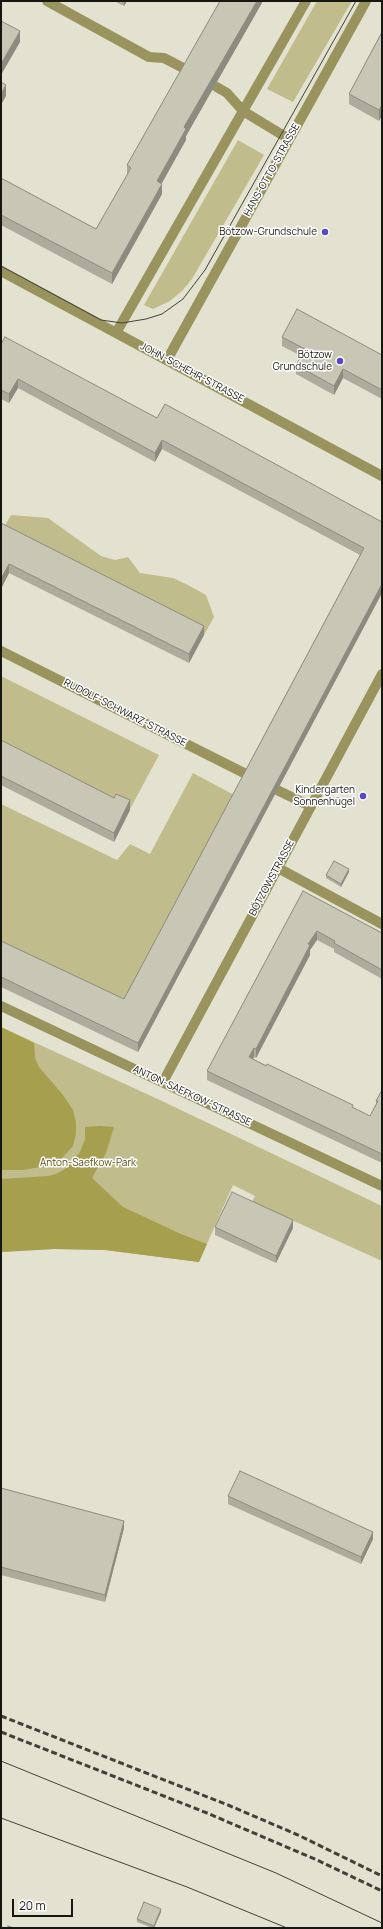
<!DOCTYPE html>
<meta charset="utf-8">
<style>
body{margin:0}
#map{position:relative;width:383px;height:1929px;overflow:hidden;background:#e3e2d0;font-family:Manrope,sans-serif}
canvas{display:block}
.frame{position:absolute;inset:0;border:2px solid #171711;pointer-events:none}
.scale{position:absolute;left:12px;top:1899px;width:61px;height:18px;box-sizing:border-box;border:2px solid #171711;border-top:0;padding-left:5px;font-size:12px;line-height:14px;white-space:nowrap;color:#171711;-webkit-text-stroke:3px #fff;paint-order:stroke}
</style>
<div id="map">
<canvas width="383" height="1929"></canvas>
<div class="frame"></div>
<div class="scale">20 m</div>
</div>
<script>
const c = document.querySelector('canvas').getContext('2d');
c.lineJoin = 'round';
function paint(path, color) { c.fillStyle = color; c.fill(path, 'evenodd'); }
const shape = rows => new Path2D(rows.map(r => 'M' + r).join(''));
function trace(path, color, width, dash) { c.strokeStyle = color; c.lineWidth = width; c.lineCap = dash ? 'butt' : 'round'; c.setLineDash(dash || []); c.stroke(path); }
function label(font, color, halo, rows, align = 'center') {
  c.font = font + ' Manrope,sans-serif'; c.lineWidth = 3; c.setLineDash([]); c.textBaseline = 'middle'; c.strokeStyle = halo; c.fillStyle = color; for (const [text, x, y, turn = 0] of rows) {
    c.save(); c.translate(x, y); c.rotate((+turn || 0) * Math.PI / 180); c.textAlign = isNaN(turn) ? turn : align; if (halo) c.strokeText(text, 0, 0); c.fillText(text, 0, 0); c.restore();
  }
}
const green = shape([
 [317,1,352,1,293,102,267,89],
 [238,140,264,155,192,279,183,290,170,301,153,309,144,305],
 [11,515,48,518,101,556,115,560,128,557,140,573,173,578,188,585,206,595,214,617,204,635,1,532],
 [1,676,159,755,130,809,1,749],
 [193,773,236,796,124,1009,1,950,1,804,117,860,130,844,150,854],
 [1,1027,162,1101,382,1206,382,1261,252,1202,255,1196,233,1185,199,1262,105,1250,54,1249,1,1252]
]);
const forest = shape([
 [1,1027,34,1043,35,1058,39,1067,63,1095,73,1110,76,1122,76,1134,73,1146,63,1157,51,1165,23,1170,1,1170],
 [100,1126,114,1127,106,1153,92,1178,123,1207,181,1234,207,1244,199,1262,105,1250,54,1249,1,1252,1,1179,48,1176,56,1174,65,1169,80,1152,85,1139,85,1127]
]);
const minor = shape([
 [47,1,149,57,164,58,187,70],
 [215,86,227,93,243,111,289,139],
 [1,271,382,476],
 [116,333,306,1],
 [167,360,366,1],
 [1,651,248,775],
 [277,790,310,806],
 [278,868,382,924],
 [1,1006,382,1186],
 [163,1082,382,674]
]);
const tram = shape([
 [1,266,101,320,122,323,146,319,162,314,183,299,205,270,356,1],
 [1,1761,276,1873,382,1923],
 [1,1818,187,1887,287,1928]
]);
const rail = shape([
 [1,1716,228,1805,298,1835,382,1876],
 [1,1732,207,1813,317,1860,382,1891]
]);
const wall = shape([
 [114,1,127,1,124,6],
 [220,1,263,1,186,136,186,140,161,183,162,194,112,284,1,225,1,178,96,229,127,175,127,165],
 [382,32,379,121,349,104,349,94],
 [282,337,382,355,382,399,343,378,334,395,296,374,296,365,301,356,282,346],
 [1,344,157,418,382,522,382,593,138,1052,1,987,1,941,124,999,360,555,162,449,155,462,18,388,9,403,1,399],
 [1,523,204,635,189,663,9,573,1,589],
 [1,740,114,798,130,810,114,842,1,785],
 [349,872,341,887,326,878,326,875],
 [303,891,382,933,382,979,334,952,334,949,317,940,310,950,310,955,256,1058,254,1057,253,1059,370,1116,376,1104,376,1101,382,1090,382,1163,207,1080,207,1071],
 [215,1227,293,1228,276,1263,215,1235],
 [1,1488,124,1528,105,1602,1,1575],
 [228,1496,373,1539,361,1564,228,1504],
 [161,1912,154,1928,152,1928,137,1922,137,1919]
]);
const shadedWall = shape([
 [124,1,127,1,124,6],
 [257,1,263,1,186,136,186,140,157,192,157,181,184,127],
 [20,31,20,42,1,75,1,64],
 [6,85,6,96,1,105,1,94],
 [382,105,382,116,379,121,379,110],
 [162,184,162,194,112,284,112,273],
 [343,369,343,378,334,395,334,386],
 [18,379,18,388,9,403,9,394],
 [162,440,162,449,155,462,155,453],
 [9,564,9,573,1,589,1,579],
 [382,584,382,593,138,1052,138,1043],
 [204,626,204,635,189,663,189,654],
 [130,800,130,810,114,842,114,833],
 [349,869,349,872,341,887,341,884],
 [317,931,317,940,310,950,310,955,256,1058,256,1049,308,944],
 [254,1048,254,1057,249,1066,249,1057],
 [293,1220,293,1228,276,1263,276,1256],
 [124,1521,124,1528,105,1602,105,1595],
 [373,1532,373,1539,361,1564,361,1557],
 [161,1909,161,1912,154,1928,154,1926]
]);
const building = shape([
 [220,1,257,1,184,127,186,129,157,181,162,184,112,273,1,215,1,178,96,229,131,168,127,165,220,1],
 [1,21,20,31,1,64,1,21],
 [382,32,382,105,379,110,349,94,382,32],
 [1,82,6,85,1,94,1,82],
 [297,309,382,355,382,390,343,369,334,386,296,365,305,349,282,337,297,309],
 [5,337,157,418,165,404,382,522,382,584,138,1043,1,977,1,941,124,999,364,548,162,440,155,453,18,379,9,394,1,390,1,344,5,337],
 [1,523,204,626,189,654,9,564,1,579,1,523],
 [1,740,114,798,116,794,130,800,114,833,1,776,1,740],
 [334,861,349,869,341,884,326,875,334,861],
 [303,891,382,933,382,970,334,943,335,941,317,931,308,944,310,945,256,1049,254,1048,249,1057,266,1066,267,1064,353,1105,352,1107,370,1116,378,1101,376,1101,382,1090,382,1154,207,1071,303,891],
 [232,1192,293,1220,276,1256,215,1227,232,1192],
 [240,1471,373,1532,361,1557,228,1496,240,1471],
 [1,1488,124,1521,105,1595,1,1567,1,1488],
 [144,1902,161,1909,154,1926,137,1919,144,1902],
 [8,1926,14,1928,8,1928,8,1926]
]);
const markers = [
 [325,232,4,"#5a48c0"],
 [340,361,4,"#5a48c0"],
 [363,796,4,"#5a48c0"]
];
const streetNames = [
 ["HANS-OTTO-STRASSE",272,170,-61],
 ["JOHN-SCHEHR-STRASSE",192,373,28],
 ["RUDOLF-SCHWARZ-STRASSE",125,713,27],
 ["BÖTZOWSTRASSE",272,878,-62],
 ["ANTON-SAEFKOW-STRASSE",192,1096,25]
];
const poiNames = [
 ["Bötzow-Grundschule",317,232],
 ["Bötzow",332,355],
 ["Grundschule",332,367],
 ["Kindergarten",355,790],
 ["Sonnenhügel",355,802]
];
const parkNames = [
 ["Anton-Saefkow-Park",88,1163]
];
paint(green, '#c0bc8b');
paint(forest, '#a69f4d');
trace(minor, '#99945e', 10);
trace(tram, '#414139', 1);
trace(rail, '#414139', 3, [6, 3]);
paint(wall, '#acab9c');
paint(shadedWall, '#8c8b7f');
paint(building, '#c8c7b5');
trace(building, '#8c8b7f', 1);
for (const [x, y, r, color] of markers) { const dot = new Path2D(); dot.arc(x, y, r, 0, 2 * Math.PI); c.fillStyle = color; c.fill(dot); trace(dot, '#fff', 1.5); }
label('10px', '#171711', '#fff', streetNames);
label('10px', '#171711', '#fff', poiNames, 'right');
label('10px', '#575112', '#fff', parkNames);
</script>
